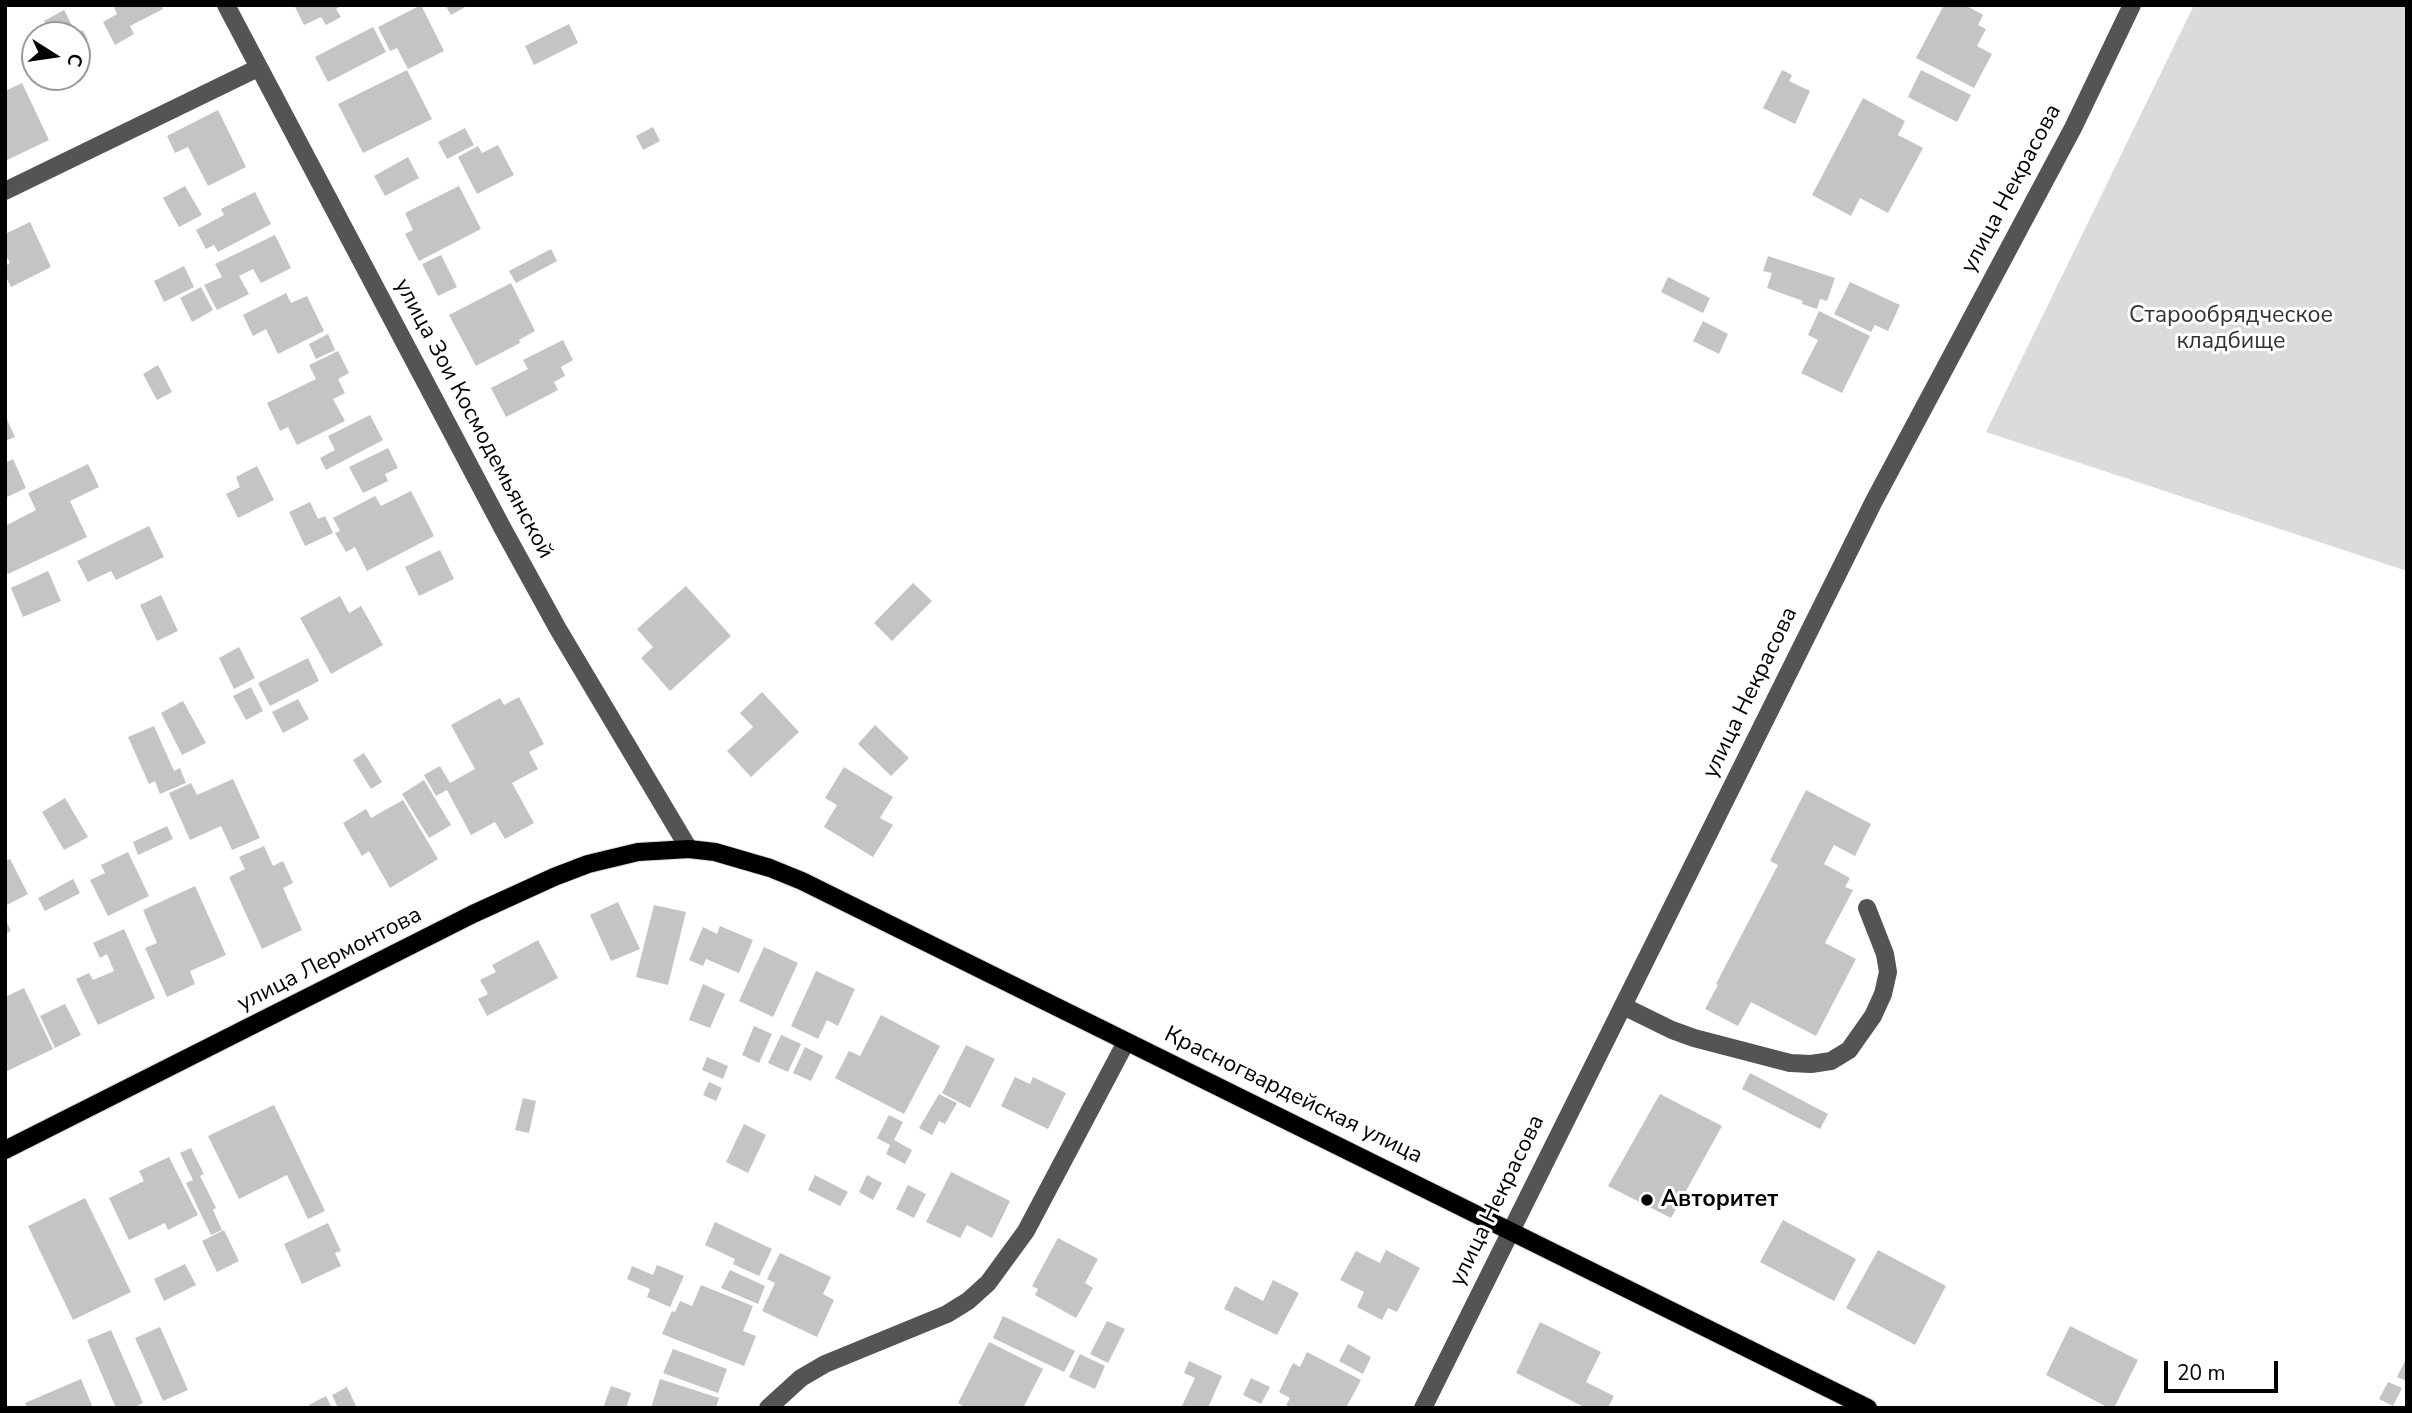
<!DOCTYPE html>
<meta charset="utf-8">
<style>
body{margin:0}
#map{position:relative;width:2412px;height:1413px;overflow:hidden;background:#fff;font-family:"Nunito Sans",sans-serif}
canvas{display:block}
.frame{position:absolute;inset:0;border:7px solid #000;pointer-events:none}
.north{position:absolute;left:21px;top:21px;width:70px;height:70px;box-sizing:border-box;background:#fff;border:2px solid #999;border-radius:50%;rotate:102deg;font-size:19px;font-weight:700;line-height:28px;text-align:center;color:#000}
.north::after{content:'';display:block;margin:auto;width:24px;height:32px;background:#000;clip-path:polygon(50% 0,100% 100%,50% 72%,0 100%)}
.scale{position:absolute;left:2164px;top:1361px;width:114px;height:32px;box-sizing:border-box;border:4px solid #000;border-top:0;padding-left:9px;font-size:21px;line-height:24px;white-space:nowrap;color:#000;-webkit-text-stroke:5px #fff;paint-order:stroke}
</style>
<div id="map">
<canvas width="2412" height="1413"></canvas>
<div class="frame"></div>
<div class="north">С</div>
<div class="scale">20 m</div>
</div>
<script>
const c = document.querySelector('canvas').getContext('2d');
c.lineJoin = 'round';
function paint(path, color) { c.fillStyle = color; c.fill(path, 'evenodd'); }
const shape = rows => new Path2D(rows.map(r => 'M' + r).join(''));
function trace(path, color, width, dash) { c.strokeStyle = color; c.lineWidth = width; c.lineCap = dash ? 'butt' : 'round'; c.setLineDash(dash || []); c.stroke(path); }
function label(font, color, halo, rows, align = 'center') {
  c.font = font + ' "Nunito Sans",sans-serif'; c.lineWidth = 6; c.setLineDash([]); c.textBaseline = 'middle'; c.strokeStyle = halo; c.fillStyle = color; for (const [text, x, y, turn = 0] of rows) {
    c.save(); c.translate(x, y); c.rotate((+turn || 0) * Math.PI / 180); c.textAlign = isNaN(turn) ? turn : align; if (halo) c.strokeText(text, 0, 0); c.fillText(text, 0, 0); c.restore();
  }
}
const green = shape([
 [2194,5,2407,5,2407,571,1986,432]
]);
const building = shape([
 [113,5,161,5,163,9,130,26,134,34,115,45,103,22,117,14],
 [294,5,343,5,336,9,341,17,326,25,321,17,304,25],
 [421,5,444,51,408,69,397,48,390,51,378,27],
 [445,5,469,5,451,15],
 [1944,5,1965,5,1983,15,1978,25,1986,29,1977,46,1992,54,1974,88,1916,58],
 [64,10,76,33,83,30,88,40,77,45,77,35,52,35,44,21],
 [569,24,578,43,534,65,525,46],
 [373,27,386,52,328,82,315,57],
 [407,70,432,119,363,153,338,104],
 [1782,70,1792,75,1789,81,1810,91,1795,124,1763,108],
 [1921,70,1971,95,1957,122,1908,97],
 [22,83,49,140,5,161,5,91],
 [1863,98,1905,121,1898,135,1923,148,1888,213,1860,198,1851,216,1812,195],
 [218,110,246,167,208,186,188,147,175,153,167,136],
 [653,127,660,141,643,150,636,136],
 [465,128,474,145,447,159,438,142],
 [498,145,514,175,477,194,458,157,478,146,482,153],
 [408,157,419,178,385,196,374,176],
 [185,186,202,215,179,227,163,198],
 [459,186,481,229,419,261,405,234,413,230,405,213],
 [255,192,271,224,218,252,214,245,206,249,196,230,224,215,221,209],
 [30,222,51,267,11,287,5,275,5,266,10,263,5,254,5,234],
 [275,235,291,268,261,283,253,269,239,276,249,294,217,310,204,285,222,277,215,264],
 [551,249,557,261,516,283,509,271],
 [441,255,457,287,438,296,422,264],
 [1768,256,1835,278,1827,301,1820,299,1817,309,1802,304,1803,301,1767,288,1772,273,1763,271],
 [184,266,194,287,164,302,154,281],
 [1668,277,1710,298,1703,313,1661,292],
 [1850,282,1900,305,1888,331,1875,325,1871,332,1834,314],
 [511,283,535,331,519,340,520,343,476,366,449,315],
 [201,287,213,310,192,322,180,298],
 [286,293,291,303,307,296,324,331,278,354,266,329,253,336,243,315],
 [1819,311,1870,336,1842,393,1801,373,1818,340,1808,335],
 [1703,321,1728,334,1719,354,1693,341],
 [328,334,335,350,316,359,309,344],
 [563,340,573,360,561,367,565,376,554,382,558,390,506,417,491,388,528,369,523,360],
 [338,351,349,373,338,379,345,393,333,399,345,421,297,445,288,427,280,431,267,403,316,379,309,365],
 [158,365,172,392,157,400,143,374],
 [5,415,15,437,5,441],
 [370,415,383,440,326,470,320,458,335,450,328,436],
 [388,448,398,468,385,474,388,481,363,493,349,467],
 [13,459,26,488,5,498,5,463],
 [88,464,99,487,70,501,87,537,8,574,5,568,5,526,36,510,28,493],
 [257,466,274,500,238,518,226,494,240,487,236,477],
 [411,491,434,536,367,571,355,547,346,552,335,533,340,531,333,518,375,496,381,506],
 [310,502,318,519,325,516,333,533,305,546,289,512],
 [149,526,164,557,116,580,111,571,88,582,77,561],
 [440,550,454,579,419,596,405,567],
 [48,571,61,601,23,617,11,588],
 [913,583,932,601,892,641,874,623],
 [686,586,731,636,670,691,641,658,653,647,637,629],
 [161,595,178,631,157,641,140,605],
 [340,596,349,613,361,606,383,645,331,674,300,618],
 [239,647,255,678,234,689,219,658],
 [308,658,319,681,270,706,258,683],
 [251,687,263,711,246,720,233,696],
 [762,692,799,732,751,777,727,751,753,727,740,713],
 [519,697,544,744,529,752,538,769,512,783,534,823,505,839,495,822,471,835,447,790,436,796,424,775,440,766,450,783,475,769,451,725,500,698,504,705],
 [298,699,309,719,283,733,272,712],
 [183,701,206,743,182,755,161,713],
 [875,725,909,758,891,776,858,744],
 [154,726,174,771,180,768,186,783,160,794,155,781,149,784,128,737],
 [364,753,382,782,371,789,353,760],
 [844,767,893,797,880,818,893,825,873,857,824,827,837,805,825,798],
 [233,779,260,838,232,850,221,826,190,840,169,793,191,783,197,795],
 [424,780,451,825,429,838,402,794],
 [1806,790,1871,824,1855,856,1834,845,1824,864,1850,878,1845,887,1853,890,1825,943,1856,959,1816,1036,1751,1002,1738,1026,1705,1009,1718,985,1716,984,1778,865,1770,861],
 [65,798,88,837,64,850,42,812],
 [403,800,438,859,390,888,369,851,362,856,343,823,366,809,371,818],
 [167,826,173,839,138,855,133,842],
 [264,846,273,866,283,861,293,883,283,888,302,930,262,949,229,877,245,869,239,857],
 [128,852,149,896,108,916,90,880,105,873,101,865],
 [10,859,28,894,5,906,5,861],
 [73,879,80,893,45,911,38,898],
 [195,886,226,955,190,971,195,984,167,997,145,948,157,943,143,910],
 [618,902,640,949,611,961,590,915],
 [654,905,686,912,668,985,636,977],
 [5,918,11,931,5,934],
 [720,926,753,940,739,973,706,959,703,966,689,960,703,927,717,934],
 [124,929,155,998,98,1025,76,979,89,973,93,980,114,971,107,954,100,958,93,943],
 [538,940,558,978,487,1016,478,999,488,994,480,980,496,972,492,965],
 [764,947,798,963,773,1017,739,1001],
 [816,971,855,989,838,1026,827,1020,818,1039,791,1026],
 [703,984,725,994,710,1028,689,1020],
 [24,988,53,1049,5,1072,5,997],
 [65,1004,81,1035,55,1048,40,1016],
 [881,1015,940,1046,904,1114,835,1078,849,1051,860,1056],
 [754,1026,772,1034,759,1063,742,1055],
 [781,1035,801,1044,788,1072,768,1063],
 [966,1045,995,1059,970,1108,942,1093],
 [805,1047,823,1056,811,1081,793,1073],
 [707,1057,728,1066,723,1079,702,1070],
 [1750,1073,1828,1114,1820,1129,1742,1089],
 [1015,1077,1030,1084,1033,1077,1066,1093,1048,1129,1001,1106],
 [709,1082,722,1088,716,1101,703,1095],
 [939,1094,957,1103,945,1124,939,1121,932,1135,919,1128],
 [1660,1094,1722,1126,1671,1218,1608,1186],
 [523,1098,536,1101,529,1133,515,1130],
 [274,1105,325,1211,308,1219,287,1175,239,1199,208,1136],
 [889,1115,903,1122,894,1140,912,1150,905,1164,886,1154,890,1145,877,1138],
 [744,1124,766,1135,748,1173,726,1162],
 [191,1148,204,1174,200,1176,216,1208,213,1210,222,1230,211,1235,186,1183,193,1180,180,1153],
 [169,1157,198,1215,168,1230,165,1223,129,1240,109,1198,144,1181,139,1171],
 [951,1172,1010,1201,992,1238,967,1225,960,1238,926,1222],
 [815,1175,848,1192,840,1206,808,1190],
 [867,1175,882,1183,873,1200,859,1192],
 [908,1185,926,1194,914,1218,896,1209],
 [85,1198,131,1292,73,1320,28,1226],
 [1783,1220,1856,1259,1834,1301,1760,1262],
 [715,1222,772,1249,759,1276,733,1264,735,1259,705,1245],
 [328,1223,341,1251,335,1253,341,1266,302,1284,284,1244],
 [224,1230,239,1261,217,1272,202,1241],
 [1058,1238,1098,1259,1085,1283,1093,1288,1076,1318,1035,1295,1038,1289,1032,1286],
 [1386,1250,1420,1268,1397,1312,1388,1308,1382,1320,1357,1307,1364,1292,1340,1280,1356,1251,1380,1263],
 [1878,1250,1946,1286,1915,1345,1846,1308],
 [780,1253,831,1277,823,1294,834,1300,817,1337,762,1311,775,1283,767,1279],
 [185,1264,196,1285,164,1301,154,1279],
 [657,1265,684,1276,670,1307,647,1297,650,1289,627,1279,632,1266,653,1275],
 [730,1270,765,1286,758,1304,721,1288],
 [1273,1280,1299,1293,1277,1335,1224,1309,1235,1286,1263,1301],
 [701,1285,753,1306,743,1331,756,1336,744,1366,662,1334,672,1311,675,1312,680,1301,692,1306],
 [1003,1316,1075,1351,1064,1372,993,1338],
 [1107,1321,1125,1329,1108,1363,1090,1354],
 [1540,1322,1601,1352,1586,1382,1614,1396,1608,1408,1586,1408,1516,1373],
 [2070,1326,2138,1360,2114,1408,2109,1408,2046,1375],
 [160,1327,188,1390,163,1401,135,1338],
 [111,1330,143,1403,133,1408,116,1408,87,1340],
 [989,1342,1043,1369,1023,1408,966,1408,958,1403],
 [1348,1344,1371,1357,1363,1374,1339,1361],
 [673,1349,727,1369,718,1393,663,1373],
 [1307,1352,1361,1380,1346,1408,1292,1408,1286,1405,1290,1398,1279,1392,1293,1363,1300,1367],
 [1080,1354,1105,1366,1095,1389,1069,1377],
 [2407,1357,2407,1381,2397,1377],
 [1189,1361,1222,1376,1208,1408,1181,1408,1195,1378,1184,1373],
 [1251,1378,1270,1387,1261,1404,1243,1395],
 [81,1379,93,1408,27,1408,25,1403],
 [660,1379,719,1398,716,1408,651,1408],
 [2388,1382,2402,1388,2393,1406,2379,1399],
 [611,1386,631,1393,626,1408,603,1408],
 [347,1387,357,1408,338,1408,332,1395],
 [326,1396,332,1408,310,1408,309,1405]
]);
const minor = shape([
 [226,5,503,529,558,629,689,849],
 [5,191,258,68],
 [1623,1006,1672,1030,1694,1038,1790,1063,1811,1064,1831,1061,1849,1050,1873,1016,1883,994,1888,972,1885,954,1867,908],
 [768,1408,801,1378,825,1364,947,1314,968,1301,988,1283,1026,1231,1126,1042],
 [1423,1408,1874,501,2073,128,2132,5]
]);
const major = shape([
 [5,1150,473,914,554,877,588,864,638,852,689,849,715,852,770,868,802,881,1868,1408]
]);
const markers = [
 [1647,1200,7,"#000"]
];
const streetNames = [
 ["улица Некрасова",2012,189,-62],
 ["улица Зои Космодемьянской",473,419,62],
 ["улица Некрасова",1751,693,-64],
 ["улица Лермонтова",330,960,-27],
 ["Красногвардейская улица",1293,1096,26],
 ["улица Некрасова",1498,1201,-64]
];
const parkNames = [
 ["Старообрядческое",2231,316],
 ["кладбище",2231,342]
];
const poiNames = [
 ["Авторитет",1661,1200]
];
paint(green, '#dbdbdb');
paint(building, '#c4c4c4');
trace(major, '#dbdbdb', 20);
trace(minor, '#545454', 18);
trace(major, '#000', 18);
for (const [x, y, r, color] of markers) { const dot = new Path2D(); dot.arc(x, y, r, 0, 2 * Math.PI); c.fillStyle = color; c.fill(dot); trace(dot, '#fff', 2.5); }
label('23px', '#000', '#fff', streetNames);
label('23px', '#323232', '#fff', parkNames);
label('bold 23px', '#000', '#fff', poiNames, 'left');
</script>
